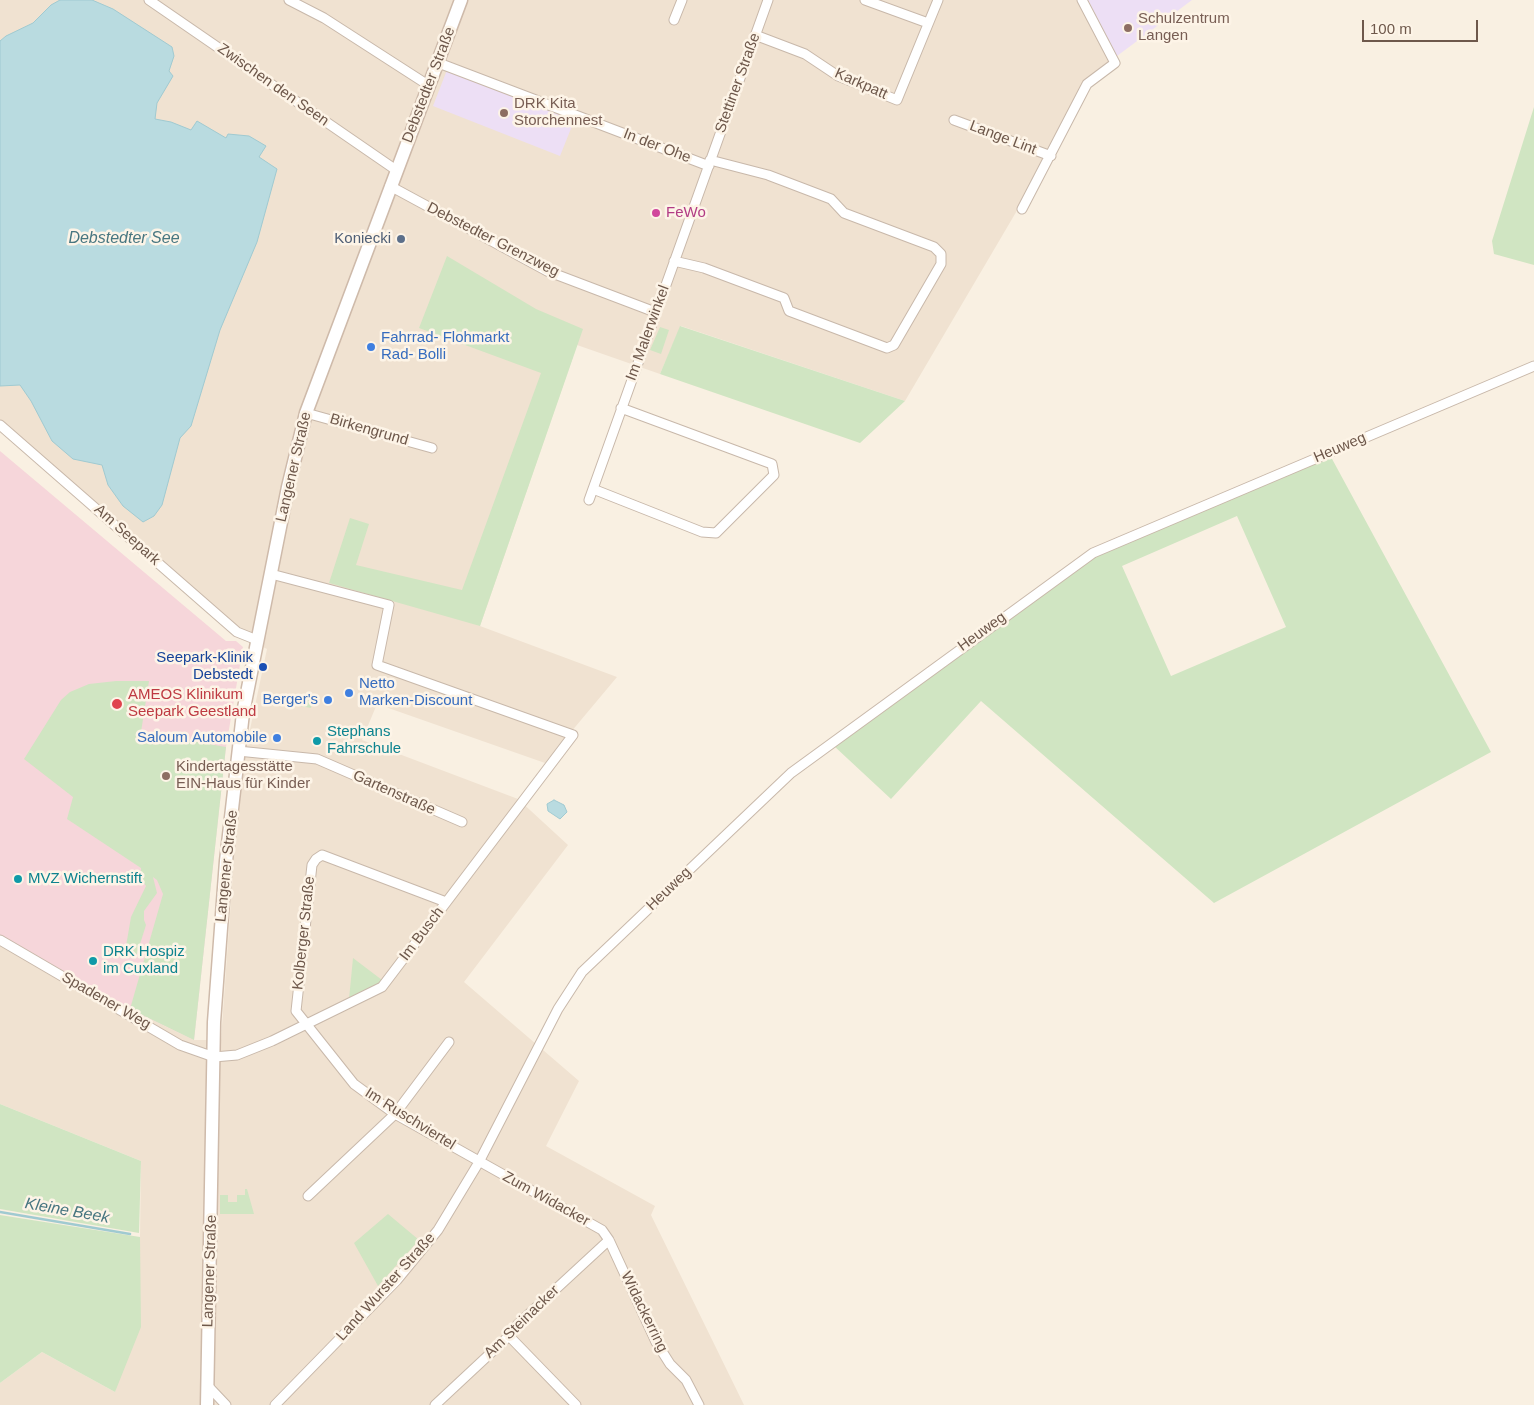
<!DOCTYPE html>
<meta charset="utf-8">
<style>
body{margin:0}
#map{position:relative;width:1534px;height:1405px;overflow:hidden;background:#f9f0e2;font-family:Helvetica,sans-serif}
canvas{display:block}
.scale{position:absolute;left:1362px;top:20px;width:116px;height:22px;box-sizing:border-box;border:2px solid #6e584b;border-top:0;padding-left:6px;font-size:15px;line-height:18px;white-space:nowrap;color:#6e584b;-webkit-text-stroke:4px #fdf4e7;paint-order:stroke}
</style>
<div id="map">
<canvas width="1534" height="1405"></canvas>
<div class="scale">100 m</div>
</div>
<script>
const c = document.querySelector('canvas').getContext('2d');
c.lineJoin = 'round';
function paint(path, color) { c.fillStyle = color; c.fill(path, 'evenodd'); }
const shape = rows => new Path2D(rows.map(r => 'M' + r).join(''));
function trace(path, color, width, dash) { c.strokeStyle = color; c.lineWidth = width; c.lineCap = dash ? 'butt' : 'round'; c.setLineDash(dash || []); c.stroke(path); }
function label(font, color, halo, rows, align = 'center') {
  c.font = font + ' Helvetica,sans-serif'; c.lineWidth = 5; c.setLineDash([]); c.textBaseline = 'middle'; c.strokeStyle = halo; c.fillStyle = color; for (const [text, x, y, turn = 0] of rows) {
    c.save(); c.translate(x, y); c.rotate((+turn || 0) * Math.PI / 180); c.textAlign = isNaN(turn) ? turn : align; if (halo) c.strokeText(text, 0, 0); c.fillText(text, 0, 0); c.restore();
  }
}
const residential = shape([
 [0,0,1088,0,1117,56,1085,80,1022,202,905,401,681,326,660,374,577,345,480,626,617,677,545,763,377,704,362,740,518,799,568,845,464,982,579,1081,546,1146,655,1206,651,1215,744,1405,0,1405,0,1383,42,1352,115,1392,140,1237,141,1161,0,1104,0,935,130,1009,194,1040,221,1040,237,816,245,753,267,649,233,632,0,431]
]);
const education = shape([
 [1088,0,1192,0,1117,56],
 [447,70,574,121,560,156,433,106]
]);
const medical = shape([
 [0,451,226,641,236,641,243,647,226,747,194,1040,130,1009,0,935]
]);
const green = shape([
 [1534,107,1534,265,1494,254,1492,241],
 [447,256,536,309,583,329,480,626,329,583,350,518,369,524,356,565,462,590,541,373,419,328],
 [680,326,905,401,860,443,660,374],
 [660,327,669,330,661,354,650,350],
 [1331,457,1491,752,1214,903,981,701,891,799,834,746,1096,555],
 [1237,516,1286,627,1171,676,1122,566],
 [116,681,149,681,141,732,226,747,194,1040,130,1009,163,894,157,880,153,877,157,893,144,911,144,920,146,925,136,957,125,952,131,917,146,886,141,879,141,868,67,819,73,797,24,759,61,700,70,692,89,684],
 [291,694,312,698,311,708,289,704],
 [353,958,382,980,376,987,349,999],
 [0,1104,141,1161,139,1233,0,1209],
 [245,1189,247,1189,254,1214,220,1214,220,1195,228,1195,228,1202,237,1202,237,1195,245,1195],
 [388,1214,419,1240,378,1286,354,1243],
 [0,1215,140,1237,141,1327,115,1392,42,1352,0,1383]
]);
const water = shape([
 [60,0,92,0,113,9,172,47,174,56,169,71,173,76,157,103,155,119,171,122,191,130,197,121,226,138,228,134,249,136,266,146,259,157,277,169,257,242,220,330,191,426,180,438,162,505,154,516,143,522,123,506,108,485,102,465,73,459,52,441,31,401,20,385,0,386,0,41,6,36,33,23,51,5,60,0],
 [554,800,564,805,567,812,560,819,548,811,547,804,554,800]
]);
const stream = shape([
 [0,1212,130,1234]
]);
const minor = shape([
 [149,0,396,170],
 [289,0,324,18,428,85],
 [865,0,928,23],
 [674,20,682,0],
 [755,35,805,54,838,76,897,100,938,0],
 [436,62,709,166],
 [954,120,1051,156],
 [390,186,547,271,655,312],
 [1022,209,1087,84,1115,63,1082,0],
 [674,261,704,268,784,298,789,311,887,348,894,345,941,264,941,254,934,247,844,213,831,199,768,175,710,160],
 [306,413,432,448],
 [0,425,237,632,257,640],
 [593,489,702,532,716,533,774,475,772,464,621,408],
 [589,500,768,0],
 [238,751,317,759,462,822],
 [446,902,322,855,316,859,312,865,296,1011,354,1084,395,1114,602,1230,609,1240,656,1342,670,1364,686,1380,699,1405],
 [0,940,180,1045,214,1057,237,1055,272,1041,382,987,573,735,377,665,389,605,271,574],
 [308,1196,395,1114,449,1042],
 [509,1336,576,1405],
 [208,1386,226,1405],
 [275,1405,397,1280,438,1230,479,1162,558,1009,582,972,791,773,1093,553,1534,366],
 [435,1405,509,1336,518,1324,609,1240]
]);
const secondary = shape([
 [207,1405,214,1022,226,861,243,713,288,487,306,413,461,0]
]);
const markers = [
 [1128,28,5,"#8d6e63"],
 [504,113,5,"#8d6e63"],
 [656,213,5,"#d1479c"],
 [401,239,5,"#5c6f8a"],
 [371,347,5,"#3f7fe0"],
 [263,667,5,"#1a4fb4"],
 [349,693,5,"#3f7fe0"],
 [328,700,5,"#3f7fe0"],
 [117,704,6,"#e0444e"],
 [277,738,5,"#3f7fe0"],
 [317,741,5,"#0f9aa8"],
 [166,776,5,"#8d6e63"],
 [18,879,5,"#0f9aa8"],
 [93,961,5,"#0f9aa8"]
];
const educationNames = [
 ["Schulzentrum",1138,19],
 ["Langen",1138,36],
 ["DRK Kita",514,104],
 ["Storchennest",514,121],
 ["Kindertagesstätte",176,767],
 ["EIN-Haus für Kinder",176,784]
];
const streetNames = [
 ["Stettiner Straße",738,83,-70],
 ["Karkpatt",861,84,24],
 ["Zwischen den Seen",273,85,35],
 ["Debstedter Straße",429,85,-69],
 ["Lange Lint",1003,138,21],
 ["In der Ohe",657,146,21],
 ["Debstedter Grenzweg",493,240,27],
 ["Im Malerwinkel",648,333,-70],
 ["Birkengrund",369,430,16],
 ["Heuweg",1340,448,-23],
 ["Langener Straße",294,467,-77],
 ["Am Seepark",127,535,42],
 ["Heuweg",982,632,-36],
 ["Gartenstraße",394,793,24],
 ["Langener Straße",227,866,-84],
 ["Heuweg",669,889,-44],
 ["Kolberger Straße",304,933,-84],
 ["Im Busch",422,934,-53],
 ["Spadener Weg",106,1001,30],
 ["Im Ruschviertel",410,1119,32],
 ["Zum Widacker",546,1199,29],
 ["Langener Straße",210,1271,-88],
 ["Land Wurster Straße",386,1287,-48],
 ["Widackerring",644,1312,64],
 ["Am Steinacker",522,1322,-44]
];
const hotelNames = [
 ["FeWo",666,213]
];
const serviceNames = [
 ["Koniecki",391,239]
];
const shopNames = [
 ["Fahrrad- Flohmarkt",381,338],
 ["Rad- Bolli",381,355],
 ["Netto",359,684],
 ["Marken-Discount",359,701],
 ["Berger's",318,700,"right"],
 ["Saloum Automobile",267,738,"right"]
];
const transitNames = [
 ["Seepark-Klinik",253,658],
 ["Debstedt",253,675]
];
const healthNames = [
 ["AMEOS Klinikum",128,695],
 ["Seepark Geestland",128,712]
];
const cultureNames = [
 ["Stephans",327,732],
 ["Fahrschule",327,749],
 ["MVZ Wichernstift",28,879],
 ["DRK Hospiz",103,952],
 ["im Cuxland",103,969]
];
const waterNames = [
 ["Debstedter See",124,239],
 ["Kleine Beek",67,1211,10]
];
paint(residential, '#f0e2d1');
paint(education, '#eddff5');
paint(medical, '#f6d6da');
paint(green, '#d0e5c2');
paint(water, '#b9dbe0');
trace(water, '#a0cad1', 1);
trace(stream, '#a0cad1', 2.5);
trace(minor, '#c8b8aa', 11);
trace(secondary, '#cebaaa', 15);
trace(minor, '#fff', 9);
trace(secondary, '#fff', 12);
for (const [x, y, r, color] of markers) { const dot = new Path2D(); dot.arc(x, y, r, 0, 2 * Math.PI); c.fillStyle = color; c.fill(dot); trace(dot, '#fdf4e7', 2); }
label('15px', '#785e54', '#fdf4e7', educationNames, 'left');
label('15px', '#6e584b', '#fdf4e7', streetNames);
label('15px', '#b23c85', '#fdf4e7', hotelNames, 'left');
label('15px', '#4e5e75', '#fdf4e7', serviceNames, 'right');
label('15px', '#366cbe', '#fdf4e7', shopNames, 'left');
label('15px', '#164399', '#fdf4e7', transitNames, 'right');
label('15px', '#be3a42', '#fdf4e7', healthNames, 'left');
label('15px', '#0d838f', '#fdf4e7', cultureNames, 'left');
label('italic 16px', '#477680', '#fdf4e7', waterNames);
</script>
